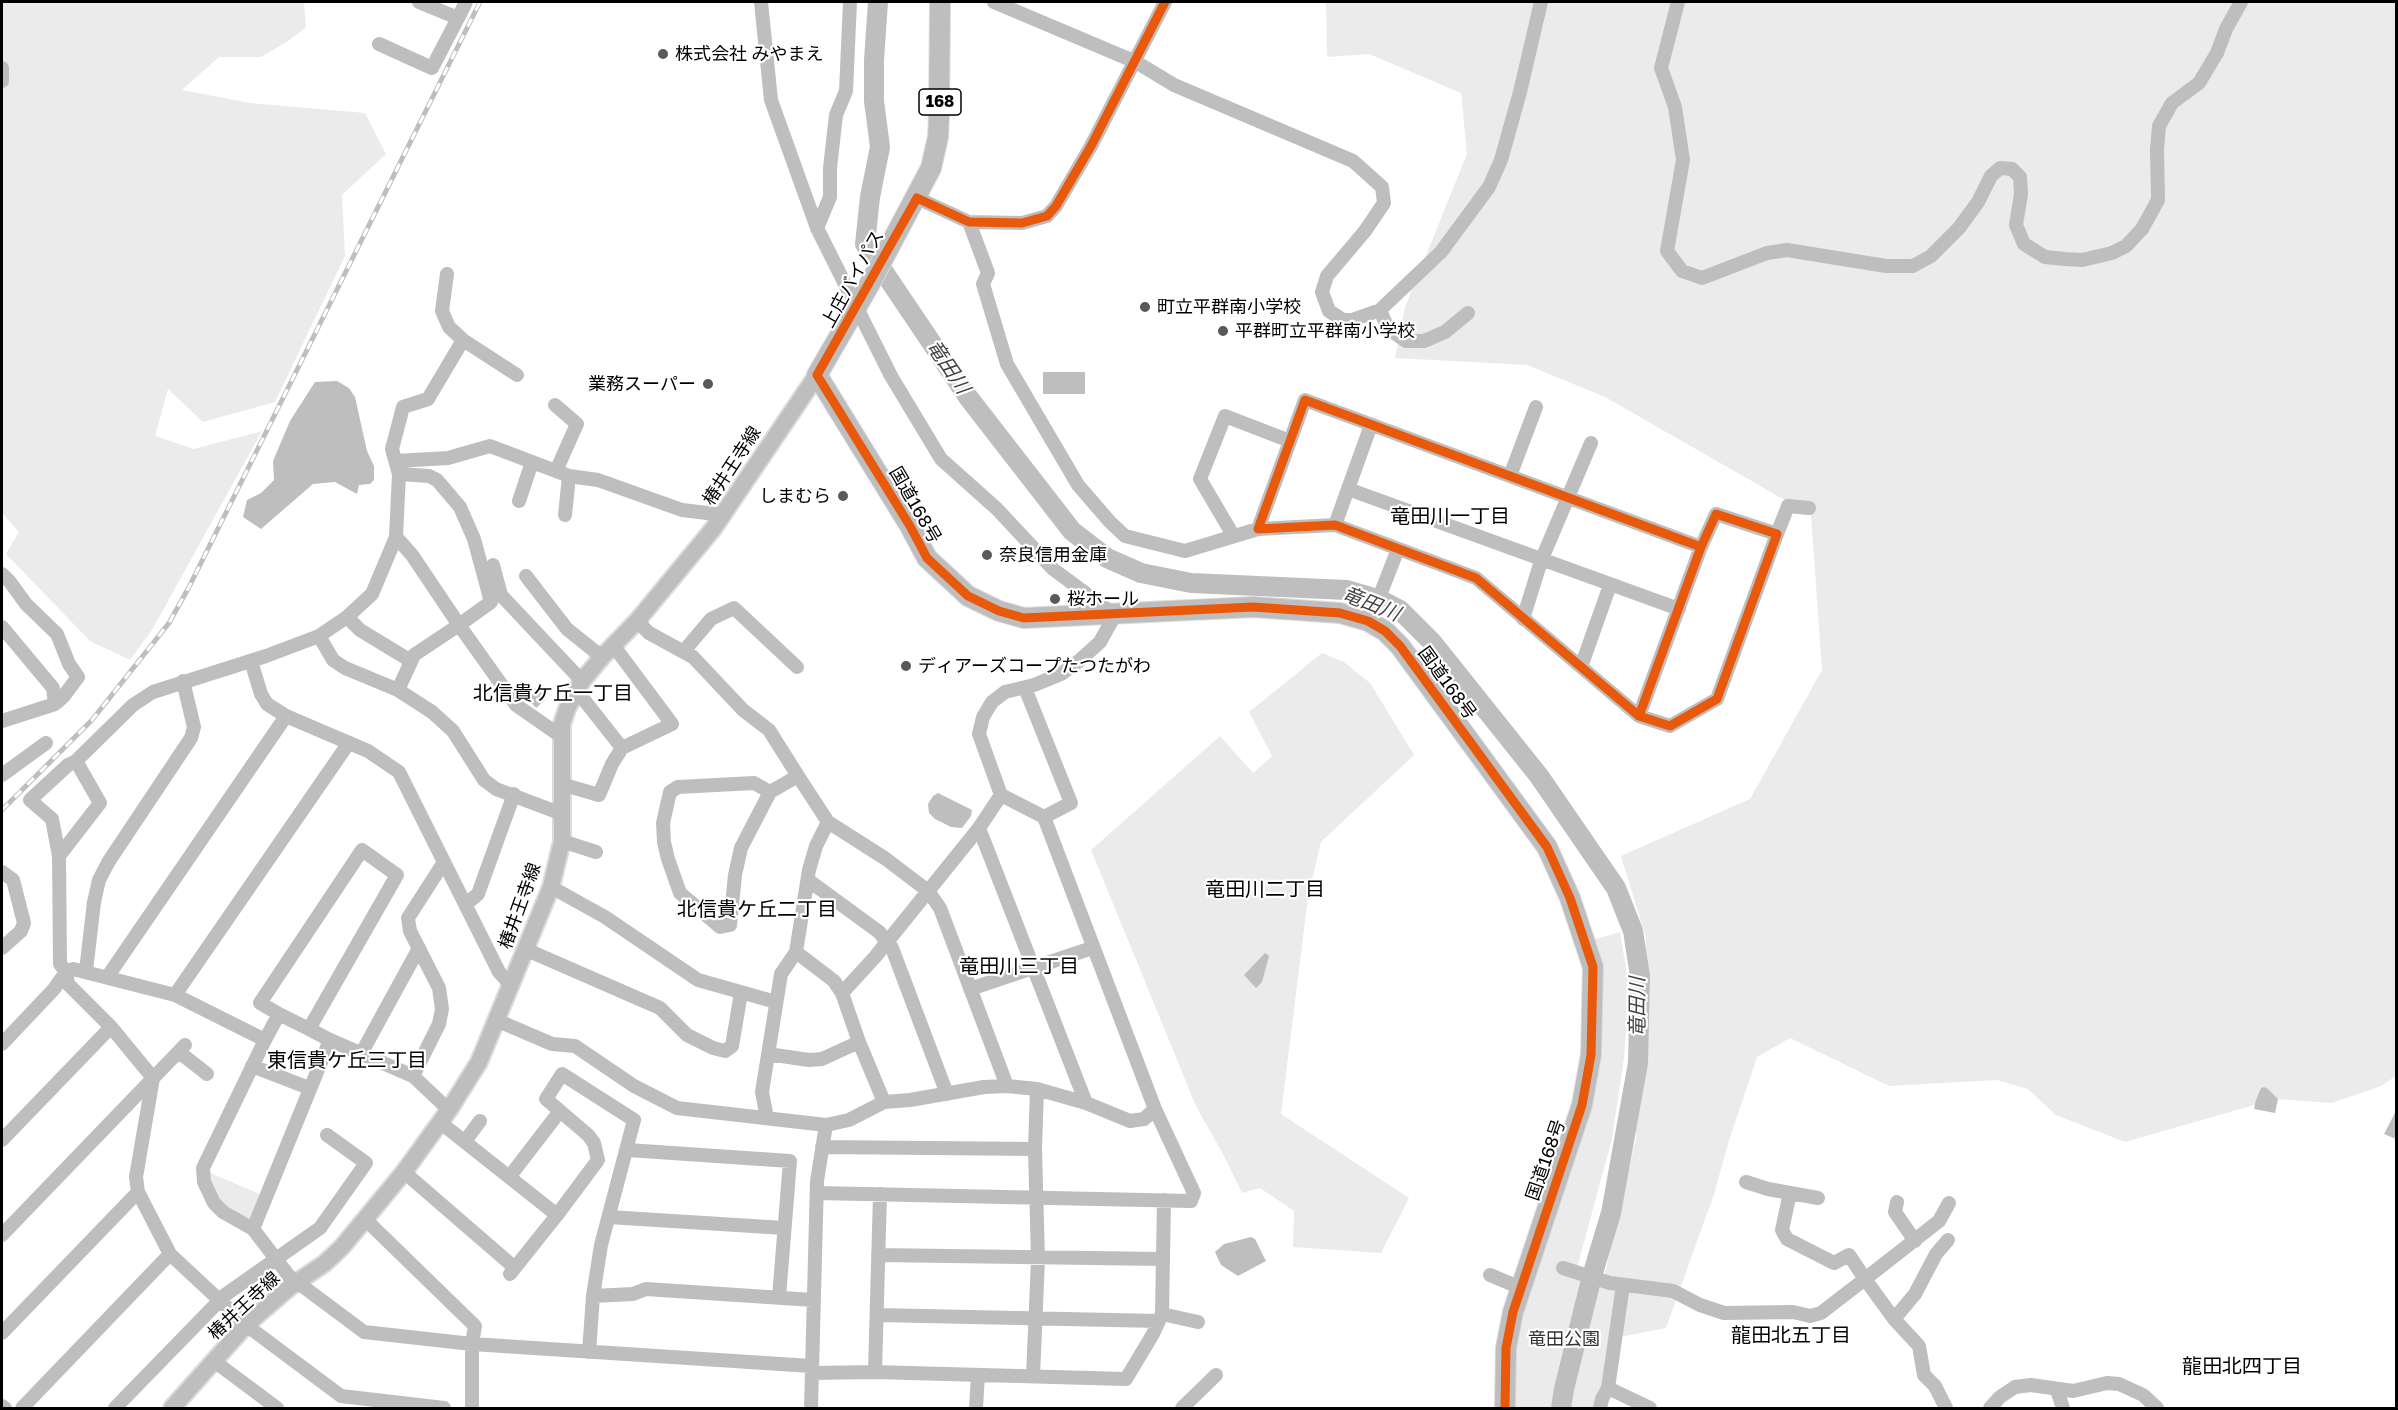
<!DOCTYPE html>
<meta charset="utf-8">
<style>
body{margin:0}
#map{position:relative;width:2398px;height:1410px;overflow:hidden;background:#fff;font-family:"Golos Text",sans-serif}
canvas{display:block}
.frame{position:absolute;inset:0;border:3px solid #000;pointer-events:none}
</style>
<div id="map">
<canvas width="2398" height="1410"></canvas>
<div class="frame"></div>
</div>
<script>
const c = document.querySelector('canvas').getContext('2d');
c.lineJoin = 'round';
function paint(path, color) { c.fillStyle = color; c.fill(path, 'evenodd'); }
const shape = rows => new Path2D(rows.map(r => 'M' + r).join(''));
function trace(path, color, width, dash) { c.strokeStyle = color; c.lineWidth = width; c.lineCap = dash ? 'butt' : 'round'; c.setLineDash(dash || []); c.stroke(path); }
function label(font, color, halo, rows, align = 'center') {
  c.font = font + ' "Golos Text","Noto Sans JP",sans-serif'; c.lineWidth = 4.5; c.setLineDash([]); c.textBaseline = 'middle'; c.strokeStyle = halo; c.fillStyle = color; for (const [text, x, y, turn = 0] of rows) {
    c.save(); c.translate(x, y); c.rotate((+turn || 0) * Math.PI / 180); c.textAlign = isNaN(turn) ? turn : align; if (halo) c.strokeText(text, 0, 0); c.fillText(text, 0, 0); c.restore();
  }
}
const green = shape([
 [2,2,304,2,306,27,288,41,261,57,219,57,182,90,250,103,365,113,386,154,342,195,345,256,275,402,203,422,168,389,155,436,194,449,262,431,152,630,130,660,90,641,6,554,19,532,2,513],
 [1326,2,2396,2,2396,1076,2381,1086,2332,1103,2275,1099,2125,1142,2056,1115,2028,1089,1997,1080,1889,1086,1790,1038,1757,1057,1730,1137,1714,1194,1666,1328,1614,1338,1596,1408,1513,1408,1515,1328,1582,1129,1593,940,1620,932,1629,987,1624,1058,1612,1139,1574,1279,1602,1287,1636,1138,1636,1091,1646,938,1621,856,1750,799,1822,670,1811,515,1605,397,1527,365,1395,358,1405,307,1467,154,1461,93,1369,54,1327,57],
 [1322,653,1344,662,1370,683,1414,755,1321,842,1308,897,1281,1114,1409,1198,1381,1253,1293,1247,1294,1211,1260,1188,1242,1193,1223,1154,1196,1106,1091,850,1220,736,1253,773,1272,756,1249,712],
 [208,1172,260,1194,252,1218,247,1220,225,1209,208,1183]
]);
const water = shape([
 [1043,372,1085,372,1085,394,1043,394],
 [337,381,349,388,355,397,367,451,374,466,374,480,370,484,359,485,357,494,335,482,313,484,261,529,243,517,247,500,261,493,274,480,273,461,290,421,315,382],
 [537,687,546,699,536,708,525,696],
 [938,793,972,810,971,816,962,828,951,827,935,819,929,813,928,804,933,796],
 [1265,953,1269,956,1262,982,1256,988,1244,975],
 [2264,1087,2268,1089,2278,1099,2275,1113,2254,1109,2256,1100,2261,1088],
 [2396,1111,2396,1139,2384,1134],
 [1251,1237,1255,1239,1266,1261,1238,1276,1221,1265,1215,1252,1224,1244]
]);
const river = shape([
 [878,2,874,60,874,101,880,147,870,197,865,244,968,397,1072,531,1107,558,1141,573,1191,583,1347,590,1381,600,1400,610,1432,642,1539,776,1616,888,1633,931,1640,976,1638,1063,1611,1213,1592,1276,1564,1389,1561,1408]
]);
const minor = shape([
 [419,2,458,18,466,2],
 [761,2,771,100,817,228,891,376,941,459,997,509,1053,569,1115,615,1100,642,1079,661,1061,674,1034,685,1005,692,992,702,983,717,979,734,1001,795,979,828,875,957,842,993,859,1042,884,1102],
 [994,2,1136,62,1174,85,1353,161,1382,187,1384,203,1365,231,1327,276,1322,292,1329,311,1343,320,1352,320,1380,310,1441,252,1489,187,1501,160,1520,92,1541,2],
 [1678,2,1661,68,1675,107,1683,160,1667,251,1682,271,1702,278,1767,253,1787,250,1886,266,1913,266,1931,256,1959,228,1978,202,1991,176,2000,168,2012,169,2020,177,2021,194,2016,225,2024,244,2045,257,2065,259,2082,260,2112,253,2126,246,2142,229,2158,200,2157,149,2159,126,2172,103,2199,83,2217,53,2226,29,2241,2],
 [379,44,432,68,458,18],
 [2,68,2,81],
 [917,198,969,222,1022,223,1047,216,1056,206,1091,146,1165,2],
 [969,222,988,273,983,284,1007,364,1078,485,1110,522,1125,536,1185,551,1258,529],
 [817,228,830,197,830,168,836,115,846,91,850,2],
 [447,274,442,311,449,327,463,340,517,375],
 [1380,310,1386,324,1393,332,1406,341,1424,341,1445,332,1468,313],
 [555,405,577,424,556,471],
 [396,461,448,458,490,446,569,476,598,480,682,510,724,515],
 [399,474,429,476,437,480,460,507,474,539,491,602,459,625,516,705,562,737],
 [1510,476,1536,407],
 [1348,489,1679,609],
 [519,501,532,462],
 [565,515,569,476],
 [1335,525,1371,425],
 [1777,534,1788,506,1809,508],
 [1233,535,1200,479,1225,416,1290,441],
 [396,537,412,555,459,625,414,655,398,690],
 [493,565,501,595,582,681],
 [2,574,10,582,26,604,57,634,69,664,78,677,63,697,55,704,2,721],
 [526,576,567,629,602,657],
 [347,617,360,630,411,661],
 [1523,619,1541,561,1591,443],
 [637,621,649,633,693,657,743,710,769,730,798,776],
 [1368,621,1375,608,1398,549],
 [2,627,53,688,55,704],
 [319,636,333,660,345,668,398,690,432,712,453,731,484,780,496,789,562,814],
 [684,651,711,619,734,608,797,667],
 [251,661,261,694,267,704,286,716,368,751,399,772,499,972,511,985],
 [1581,667,1610,585],
 [1025,688,1071,803,1044,817],
 [577,691,622,748,672,724,613,645],
 [1639,716,1701,547,1716,514,1777,534,1717,699,1670,726,1639,716,1476,578,1335,525,1258,529,1305,400,1701,547],
 [2,775,46,743],
 [754,783,770,792,741,848,735,875,730,925,720,927,680,893,668,859,664,842,663,823,670,792,678,787,754,783],
 [561,784,599,795,612,764,622,748],
 [770,792,798,776,828,822,886,859,928,891,940,908,1007,1086],
 [979,828,1086,1103],
 [562,841,596,852],
 [59,856,52,819,30,800,68,765,76,761],
 [2,872,13,880,24,923,21,931,2,948],
 [808,880,879,932,892,948,947,1094],
 [551,887,605,917,698,980,776,1002],
 [466,904,478,894,514,794],
 [527,950,660,1008,687,1035,713,1048,725,1051,732,1046,741,993],
 [796,952,834,981,842,993],
 [86,971,94,902,99,880,109,861,191,738,194,727,183,681],
 [108,976,286,716],
 [970,989,1092,948],
 [175,995,348,744],
 [279,1014,265,1040,203,1168,204,1182,214,1203,223,1212,253,1229,289,1276,364,1332,472,1344,811,1366],
 [496,1020,552,1044,575,1046,634,1086,677,1108,826,1125,849,1120,884,1102,910,1100,984,1087,1007,1086,1037,1089,1086,1103,1130,1121,1144,1119,1155,1109],
 [309,1029,397,875,362,850,260,1003,279,1014,309,1029,330,1040,413,1076,449,1110],
 [2,1044,54,989,66,972,73,969,175,995,265,1040],
 [179,1052,207,1074],
 [361,1054,419,948],
 [768,1054,809,1060,822,1059,859,1042],
 [252,1066,309,1088],
 [413,1076,439,1024,442,1009,439,988,410,931,408,918,444,862],
 [767,1118,762,1092,781,974,796,952,809,870,816,846,828,822],
 [441,1123,557,1215,510,1274],
 [2,1140,111,1027],
 [465,1141,480,1121],
 [822,1147,1035,1149],
 [628,1150,790,1161,779,1297],
 [404,1172,515,1268],
 [510,1176,560,1111],
 [1746,1182,1768,1189,1818,1198],
 [817,1193,1191,1201,1194,1193,1155,1109,1044,817,1001,795],
 [1790,1193,1782,1230,1787,1239,1834,1263,1849,1255,1865,1279,1939,1221,1949,1203],
 [1897,1202,1895,1212,1915,1241],
 [557,1215,598,1160,594,1143,588,1135,546,1099,562,1074,634,1120,601,1245,593,1296,589,1352],
 [609,1217,784,1228],
 [366,1220,475,1326,472,1344,472,1408],
 [253,1229,330,1040],
 [2,1235,185,1045],
 [878,1255,1162,1259],
 [1563,1268,1610,1283,1673,1291,1700,1305,1724,1313,1793,1312,1810,1316,1821,1313,1865,1279,1894,1319,1919,1346,1924,1375,1935,1386,1946,1408],
 [1490,1275,1521,1288],
 [593,1296,633,1294,646,1289,813,1300],
 [1162,1314,1198,1322],
 [877,1315,1159,1321],
 [1894,1319,1915,1294,1936,1254,1948,1240],
 [2,1333,138,1192],
 [214,1361,277,1408],
 [875,1372,880,1194],
 [812,1373,875,1372,1126,1379,1153,1334,1162,1314,1164,1200],
 [1033,1376,1038,1259,1035,1149,1037,1089],
 [1608,1388,1650,1408],
 [2057,1390,2063,1408],
 [2,1406,5,1408],
 [22,1408,170,1254],
 [115,1408,225,1295,320,1228,366,1163,327,1135],
 [444,1408,341,1396,246,1325,170,1254,138,1192,136,1177,153,1078,111,1027,68,984,66,972,60,964,59,856,100,803,76,761,133,705,153,692,266,656,319,636,347,617,372,594,396,537,399,474,392,449,403,407,428,399,463,340],
 [811,1408,817,1181,826,1125],
 [976,1408,978,1375],
 [1182,1408,1216,1375],
 [1600,1408,1602,1399,1608,1388,1623,1285],
 [1990,1408,2000,1397,2015,1387,2031,1385,2073,1391,2107,1383,2119,1384,2143,1395,2157,1408]
]);
const major = shape([
 [172,1408,246,1325,290,1287,325,1263,342,1247,404,1172,449,1110,479,1062,551,887,562,841,562,724,567,709,582,681,602,657,637,621,713,529,817,375]
]);
const highway = shape([
 [940,2,939,116,938,137,931,168,868,287,817,375,910,526,927,558,968,596,999,611,1024,618,1253,607,1340,613,1368,621,1385,631,1400,646,1547,847,1570,898,1593,967,1591,1055,1582,1105,1513,1312,1506,1348,1505,1408]
]);
const rail = shape([
 [2,810,92,720,169,623,189,587,480,2]
]);
const cycleway = shape([
 [1165,2,1091,146,1056,206,1047,216,1022,223,969,222,917,198,817,375,910,526,927,558,968,596,999,611,1024,618,1253,607,1340,613,1368,621,1385,631,1400,646,1547,847,1570,898,1593,967,1591,1055,1582,1105,1513,1312,1506,1348,1505,1408],
 [1639,716,1701,547,1716,514,1777,534,1717,699,1670,726,1639,716,1476,578,1335,525,1258,529,1305,400,1701,547]
]);
const markers = [
 [663,54,6,"#595959"],
 [1145,307,6,"#595959"],
 [1223,331,6,"#595959"],
 [708,384,6,"#595959"],
 [843,496,6,"#595959"],
 [987,555,6,"#595959"],
 [1055,599,6,"#595959"],
 [906,666,6,"#595959"]
];
const shields = [
 [940,102,42]
];
const shieldNames = [
 ["168",940,102]
];
const poiNames = [
 ["株式会社 みやまえ",675,54],
 ["町立平群南小学校",1157,307],
 ["平群町立平群南小学校",1235,331],
 ["業務スーパー",696,384,"right"],
 ["しまむら",831,496,"right"],
 ["奈良信用金庫",999,555],
 ["桜ホール",1067,599],
 ["ディアーズコープたつたがわ",918,666]
];
const streetNames = [
 ["上庄バイパス",853,279,-61],
 ["椿井王寺線",732,466,-57],
 ["国道168号",915,505,60],
 ["国道168号",1447,683,54],
 ["椿井王寺線",520,906,-70],
 ["国道168号",1546,1160,-71],
 ["椿井王寺線",244,1306,-43]
];
const parkNames = [
 ["竜田公園",1564,1339]
];
const waterNames = [
 ["竜田川",948,367,56],
 ["竜田川",1371,604,22],
 ["竜田川",1638,1007,-90]
];
const neighbourhoodNames = [
 ["竜田川一丁目",1450,517],
 ["北信貴ケ丘一丁目",553,694],
 ["竜田川二丁目",1265,890],
 ["北信貴ケ丘二丁目",757,910],
 ["竜田川三丁目",1019,967],
 ["東信貴ケ丘三丁目",347,1061],
 ["龍田北五丁目",1791,1336],
 ["龍田北四丁目",2242,1367]
];
paint(green, '#ebebeb');
paint(water, '#bebebe');
trace(river, '#bebebe', 20);
trace(major, '#dbdbdb', 20);
trace(highway, '#dbdbdb', 22);
trace(minor, '#bebebe', 14);
trace(major, '#bebebe', 16);
trace(highway, '#bebebe', 20);
trace(rail, '#bebebe', 5);
trace(rail, '#fff', 3, [9]);
trace(cycleway, '#e8590c', 9);
for (const [x, y, r, color] of markers) { const dot = new Path2D(); dot.arc(x, y, r, 0, 2 * Math.PI); c.fillStyle = color; c.fill(dot); trace(dot, '#fff', 2); }
for (const [x, y, w] of shields) { const box = new Path2D(); box.roundRect(x - w / 2, y - 13, w, 26, 4.5); c.fillStyle = '#fff'; c.fill(box); trace(box, '#000', 1.5); }
label('bold 16px', '#000', null, shieldNames);
label('18px', '#000', '#fff', poiNames, 'left');
label('18px', '#000', '#fff', streetNames);
label('18px', '#323232', '#fff', parkNames);
label('italic 20px', '#434343', '#fff', waterNames);
label('20px', '#000', '#fff', neighbourhoodNames);
</script>
